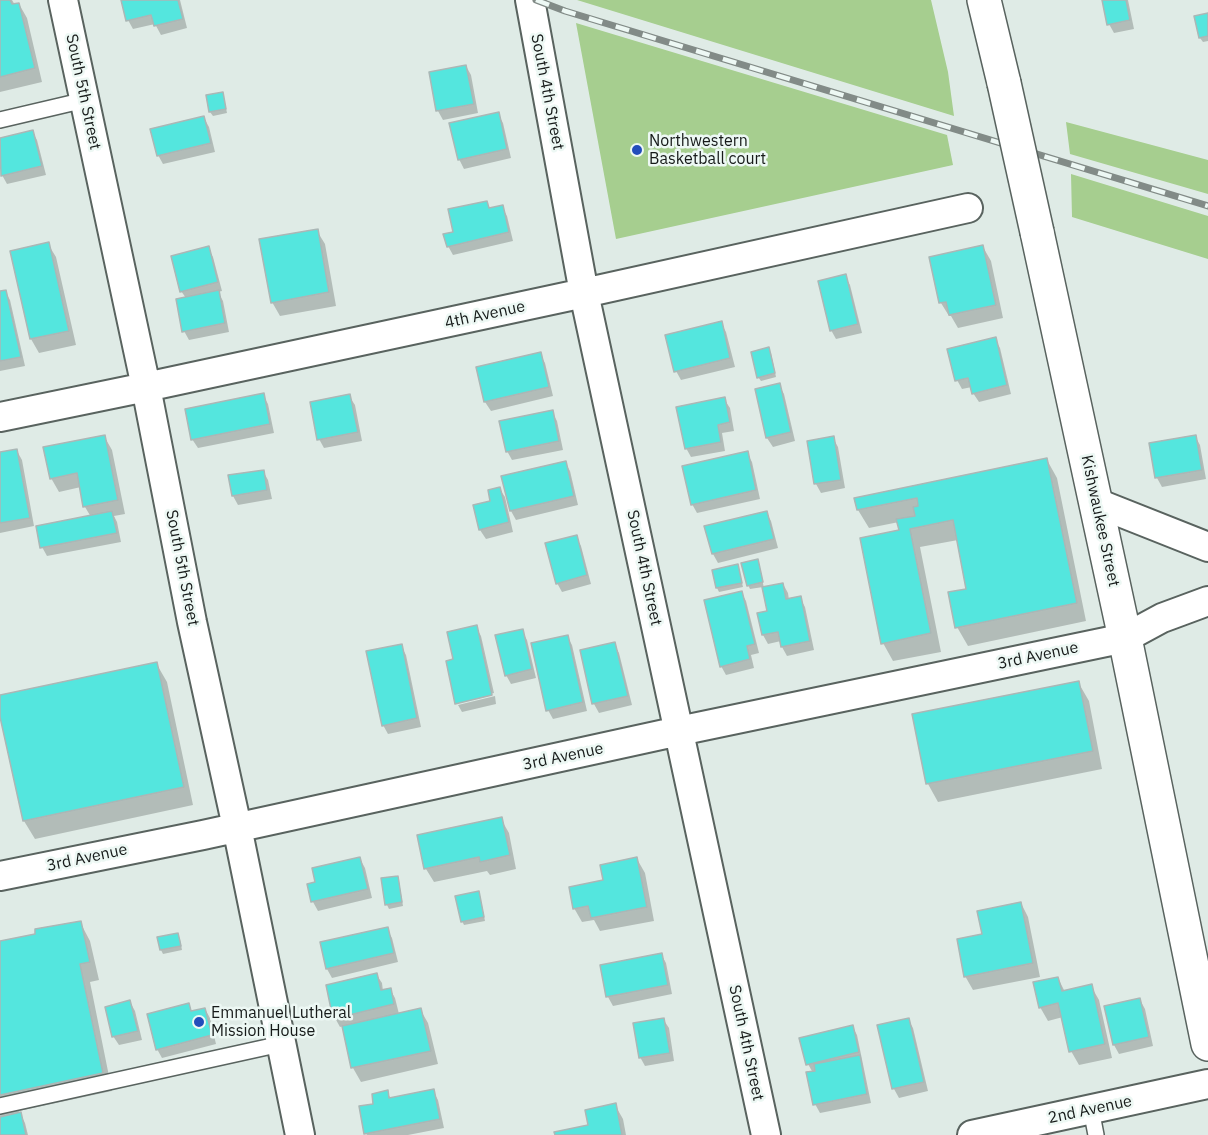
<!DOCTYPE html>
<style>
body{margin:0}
canvas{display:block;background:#dfebe6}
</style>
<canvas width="1208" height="1135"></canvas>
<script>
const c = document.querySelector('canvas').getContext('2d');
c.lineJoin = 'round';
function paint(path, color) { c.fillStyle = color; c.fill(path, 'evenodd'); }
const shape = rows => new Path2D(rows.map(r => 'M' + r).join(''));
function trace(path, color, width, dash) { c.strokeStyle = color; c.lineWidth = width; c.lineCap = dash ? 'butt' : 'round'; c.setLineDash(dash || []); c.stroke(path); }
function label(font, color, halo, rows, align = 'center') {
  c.font = font + ' "IBM Plex Sans",sans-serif'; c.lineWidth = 5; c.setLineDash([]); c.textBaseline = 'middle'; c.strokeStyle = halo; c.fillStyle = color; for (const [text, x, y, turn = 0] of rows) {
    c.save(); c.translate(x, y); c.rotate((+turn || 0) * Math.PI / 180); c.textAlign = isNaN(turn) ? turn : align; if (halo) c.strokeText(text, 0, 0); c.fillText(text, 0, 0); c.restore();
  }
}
const green = shape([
 [577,0,931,0,948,72,954,116],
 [576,23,947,135,953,165,616,239],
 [1066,122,1208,160,1208,194,1070,154],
 [1071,174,1208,216,1208,259,1072,217]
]);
const shadow = shape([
 [0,0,12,0,15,5,19,4,27,18,42,82,0,92],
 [123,0,180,0,187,28,161,35,155,24,133,29,128,20],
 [1104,0,1128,0,1134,29,1114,33,1109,24],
 [1208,14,1208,41,1203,42,1200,38,1196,17],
 [466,66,471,75,478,113,443,120,438,111,430,73],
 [222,94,224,98,227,113,213,116,210,112],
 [498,114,503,123,511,158,464,169,459,159],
 [204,118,209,127,215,152,163,164,158,155],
 [32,131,37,140,46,175,7,184,2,175,0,167,0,139],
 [486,202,490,209,502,207,507,216,513,241,453,255,448,246],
 [317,231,325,244,336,306,280,316,272,302],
 [48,244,56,257,76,345,39,353,31,339,11,252],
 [983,247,991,261,1003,318,958,328,951,316,949,316,941,303],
 [208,248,213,257,222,291,218,292,223,301,229,332,189,340,184,331,186,298,181,291],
 [845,276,850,285,862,333,836,339,831,330],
 [5,291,10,300,25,366,0,371,0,293],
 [721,323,726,332,735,367,681,380,676,371],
 [995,339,1000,348,1011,394,979,402,973,393,972,387,962,389,957,380],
 [768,349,771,353,776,377,761,381,758,377],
 [540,354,545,363,553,396,491,411,485,402,478,368],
 [779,385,784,394,795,441,773,447,767,438],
 [263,395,268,404,274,433,198,448,192,439],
 [349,396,355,405,362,441,324,448,319,439],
 [724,399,730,408,734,431,722,433,725,451,691,457,686,448],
 [552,412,557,421,563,450,512,460,507,451],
 [104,436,112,450,125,514,114,516,117,522,121,542,47,556,42,547,91,517,85,507,81,487,59,492,51,478],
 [1195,436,1200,445,1206,479,1162,487,1157,478,1151,444],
 [833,438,838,447,845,488,821,493,816,484,808,443],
 [17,451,22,460,34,526,0,533,0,454],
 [747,453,752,462,760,499,697,513,692,504],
 [1047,460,1057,478,1086,621,968,646,957,627,968,590,958,540,920,547,941,652,893,661,883,643,900,531,899,522,869,528,858,510],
 [565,462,570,471,578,505,516,520,511,511,503,477],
 [263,471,268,480,272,499,238,505,233,496,230,476],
 [499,488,505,497,513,532,486,539,480,530],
 [766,512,771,521,778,548,718,563,713,554],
 [576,537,581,546,591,584,562,592,557,583],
 [757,561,759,565,764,588,783,584,788,593,789,600,800,598,805,607,814,650,787,656,782,647,781,641,768,644,763,635,769,613,763,587,750,589,748,585],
 [739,570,743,587,719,592,717,588],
 [741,592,746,601,759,653,751,655,754,668,726,675,721,666],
 [476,627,481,636,494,693,457,702,457,704,447,662,455,660],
 [522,631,527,640,536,678,511,684,506,675],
 [567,636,572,645,587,711,553,719,548,710],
 [614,644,619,653,632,705,599,713,594,704,581,651],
 [401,646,406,655,421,727,388,734,383,725],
 [156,663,167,682,193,805,35,839,24,821,0,710,0,697],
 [1078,682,1089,701,1102,769,938,802,928,784],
 [495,696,496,704,462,712,458,705],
 [501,819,509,833,516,869,490,875,487,871,434,882,426,869,419,836],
 [360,859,365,868,372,898,318,911,313,902,317,883],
 [637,859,645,873,654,921,600,931,594,920,582,922,574,908,605,881],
 [397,877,399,881,403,906,389,909,387,905],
 [478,892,480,896,485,921,464,925,462,921],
 [1021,903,1028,917,1040,977,973,990,965,976],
 [80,922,90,941,99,980,90,982,112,1091,19,1111,25,1123,28,1135,0,1135,0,943,37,936],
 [387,929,392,938,398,962,332,978,327,969],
 [178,935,180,939,182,950,163,954,161,950],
 [661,954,666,963,672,994,613,1006,608,997],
 [376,974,382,983,383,991,390,989,395,998,399,1014,420,1009,428,1023,438,1064,361,1082,353,1068,343,1026,340,1027,335,1018],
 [1058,978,1065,992,1091,986,1099,1000,1112,1058,1079,1065,1071,1051,1063,1017,1048,1021,1040,1007],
 [1140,1000,1145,1009,1153,1046,1119,1054,1114,1045],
 [130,1002,135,1011,142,1040,119,1045,113,1036],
 [188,1005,192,1012,205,1009,210,1018,216,1044,162,1058,157,1049],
 [663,1019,669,1028,674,1061,645,1066,640,1057],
 [908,1019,913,1028,928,1091,899,1098,894,1089,879,1026],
 [852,1026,857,1035,871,1103,820,1113,815,1104,813,1073,808,1064],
 [433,1091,438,1100,444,1128,408,1135,367,1135,366,1133,375,1105,387,1092,391,1099],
 [615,1105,623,1119,626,1135,557,1135,590,1126]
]);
const building = shape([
 [0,0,10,0,12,4,19,3,35,68,0,77,0,0],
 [121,0,178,0,183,19,154,26,151,15,126,21,121,0],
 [1102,0,1126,0,1130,20,1107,25,1102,0],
 [1208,13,1208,36,1199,38,1194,16,1208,13],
 [466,65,474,104,436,111,429,72,466,65],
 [223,92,226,109,209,112,206,95,223,92],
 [499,112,507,149,458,160,449,123,499,112],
 [204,116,211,143,157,156,150,129,204,116],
 [33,130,42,166,1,176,0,138,33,130],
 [487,201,489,208,503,205,509,232,447,247,443,234,453,232,448,209,487,201],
 [318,229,329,292,271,303,259,239,318,229],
 [49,242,69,331,30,339,10,251,49,242],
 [983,245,996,305,949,315,946,302,939,303,929,257,983,245],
 [209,246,218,282,180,292,171,256,209,246],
 [846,274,858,324,830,331,818,281,846,274],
 [6,290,21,357,0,361,0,291,6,290],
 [219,290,225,323,182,332,176,299,219,290],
 [722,321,730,358,674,372,665,335,722,321],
 [996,337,1007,385,972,394,968,378,955,381,947,349,996,337],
 [769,347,775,373,757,378,751,352,769,347],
 [541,352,549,387,484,402,476,367,541,352],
 [780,383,791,432,766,438,755,389,780,383],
 [264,393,270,424,191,440,185,409,264,393],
 [350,394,358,432,317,440,310,402,350,394],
 [725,397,730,422,718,425,721,442,685,449,676,407,725,397],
 [553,410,559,441,506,452,499,421,553,410],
 [105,435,118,500,83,507,77,473,50,479,43,447,105,435],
 [1196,435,1202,470,1155,478,1149,443,1196,435],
 [834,436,841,480,814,484,807,441,834,436],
 [17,449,30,518,0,523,0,452,17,449],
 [748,451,756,490,691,505,682,466,748,451],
 [1047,458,1077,603,955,628,948,592,966,589,953,520,910,529,931,633,881,644,860,538,899,530,896,519,915,516,913,507,918,506,917,498,857,510,854,498,1047,458],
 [566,461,574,496,510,511,501,476,566,461],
 [264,470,267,490,232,496,228,475,264,470],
 [500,487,509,522,479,530,473,505,490,501,488,490,500,487],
 [112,511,117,533,40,548,36,526,112,511],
 [767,511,774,539,712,554,704,526,767,511],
 [577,535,587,575,556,584,545,543,577,535],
 [758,559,763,582,747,586,741,563,758,559],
 [738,564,742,583,716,588,712,570,738,564],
 [783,583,786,599,801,596,810,641,781,647,778,632,762,635,757,613,767,611,762,587,783,583],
 [742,591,755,644,747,646,750,659,720,667,704,600,742,591],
 [477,625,492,695,455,704,446,661,453,659,447,632,477,625],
 [523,629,532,669,505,676,495,635,523,629],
 [568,635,583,702,546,711,531,643,568,635],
 [615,642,628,696,592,704,580,650,615,642],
 [402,644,417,718,382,726,366,651,402,644],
 [157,662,184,787,23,821,0,717,0,695,157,662],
 [1079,681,1093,751,926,784,912,714,1079,681],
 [502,817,510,855,480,862,479,857,424,869,417,835,502,817],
 [360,857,368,889,311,902,307,884,315,882,312,868,360,857],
 [637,857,647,907,591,918,588,906,573,909,569,887,603,880,600,865,637,857],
 [398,876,402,902,385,905,381,878,398,876],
 [479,891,484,917,461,922,455,896,479,891],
 [1021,902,1033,963,964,977,957,939,982,934,977,911,1021,902],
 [81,921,90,962,80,964,103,1073,0,1095,0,941,35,934,35,929,81,921],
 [388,927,394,953,326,969,320,942,388,927],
 [178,933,181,946,160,950,157,937,178,933],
 [662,953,668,985,606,997,600,965,662,953],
 [377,973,381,990,391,988,394,1004,333,1019,326,985,377,973],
 [1058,977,1062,991,1092,984,1105,1044,1069,1052,1058,1003,1039,1008,1033,982,1058,977],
 [1140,998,1149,1037,1113,1045,1104,1006,1140,998],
 [130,1000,138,1031,112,1037,105,1007,130,1000],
 [189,1003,191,1011,205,1008,212,1035,156,1050,147,1014,189,1003],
 [421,1008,431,1051,351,1068,342,1026,421,1008],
 [664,1018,670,1053,639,1058,633,1023,664,1018],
 [909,1018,924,1082,892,1089,877,1025,909,1018],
 [853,1025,859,1052,806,1065,799,1038,853,1025],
 [860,1055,867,1094,813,1105,806,1072,815,1071,814,1064,860,1055],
 [434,1089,440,1119,364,1134,359,1106,373,1104,372,1094,388,1090,389,1098,434,1089],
 [616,1103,622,1135,555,1135,554,1132,588,1125,585,1110,616,1103],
 [21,1112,26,1135,0,1135,0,1117,21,1112]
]);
const lane = shape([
 [0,120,85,100],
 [0,1106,281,1044],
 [1091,1109,1096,1135]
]);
const street = shape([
 [63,0,146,387,192,622,237,827,300,1135],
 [530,0,584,293,766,1135],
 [0,417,146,387,584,293,968,208],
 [1097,503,1208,547],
 [0,876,203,835,679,731,1125,638,1162,618,1208,601],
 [972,1135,1208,1084]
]);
const primary = shape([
 [984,0,1004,83],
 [1037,232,1125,638,1208,1044]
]);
const rail = shape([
 [536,0,565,11,1208,206]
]);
const primaryBridge = shape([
 [1004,83,1037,232]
]);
const markers = [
 [637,150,6,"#224dbb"],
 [199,1022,6,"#224dbb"]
];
const streetNames = [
 ["South 5th Street",83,92,78],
 ["South 4th Street",547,92,79],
 ["4th Avenue",485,315,-12],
 ["Kishwaukee Street",1100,521,78],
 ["South 5th Street",182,568,79],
 ["South 4th Street",644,568,78],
 ["3rd Avenue",1038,656,-12],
 ["3rd Avenue",563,757,-12],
 ["3rd Avenue",87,858,-12],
 ["South 4th Street",746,1043,78],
 ["2nd Avenue",1090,1110,-12]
];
const poiNames = [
 ["Northwestern",649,141],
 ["Basketball court",649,159],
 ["Emmanuel Lutheral",211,1013],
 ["Mission House",211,1031]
];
paint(green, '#a6ce8f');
paint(shadow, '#0003');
paint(building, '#54e6de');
trace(building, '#abb7b6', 1.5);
trace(lane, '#59635f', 18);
trace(street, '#59635f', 32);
trace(primary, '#59635f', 36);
trace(lane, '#fff', 15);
trace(street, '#fff', 28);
trace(primary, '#fff', 33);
trace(rail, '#828b87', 7);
trace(rail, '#edf8f4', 4.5, [14]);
trace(primaryBridge, '#59635f', 36, []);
trace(primaryBridge, '#fff', 33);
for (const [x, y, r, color] of markers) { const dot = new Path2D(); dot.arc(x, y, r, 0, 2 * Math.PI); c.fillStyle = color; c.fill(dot); trace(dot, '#edf8f4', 2); }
label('16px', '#161a19', '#edf8f4', streetNames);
label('16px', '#161a19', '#edf8f4', poiNames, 'left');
</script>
